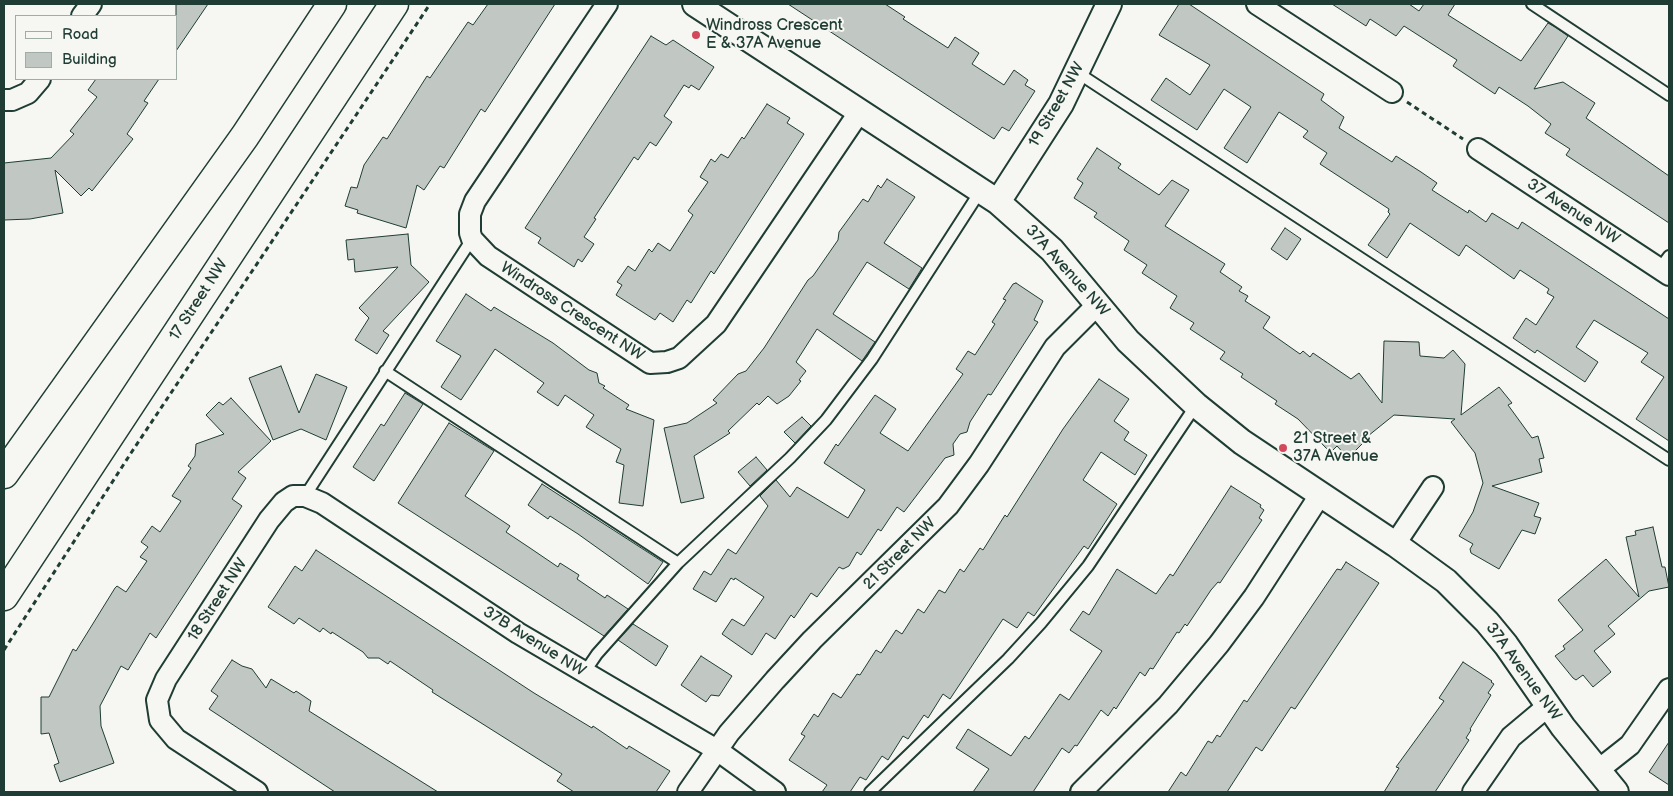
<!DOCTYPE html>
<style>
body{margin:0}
#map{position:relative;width:1673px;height:796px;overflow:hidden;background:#f6f6f2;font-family:"Balsamiq Sans",sans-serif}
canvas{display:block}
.frame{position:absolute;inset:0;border:5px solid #1f3d34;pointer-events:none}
.legend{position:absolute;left:15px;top:15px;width:162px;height:65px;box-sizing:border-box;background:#f6f6f2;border:1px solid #a0aca6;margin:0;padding:6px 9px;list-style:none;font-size:15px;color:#1f3d34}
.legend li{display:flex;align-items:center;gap:10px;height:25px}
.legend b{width:25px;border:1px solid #a0aca6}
</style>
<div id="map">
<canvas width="1673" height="796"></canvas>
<div class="frame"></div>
<ul class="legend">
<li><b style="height:6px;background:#f6f6f2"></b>Road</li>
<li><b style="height:14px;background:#c1c8c3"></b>Building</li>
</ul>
</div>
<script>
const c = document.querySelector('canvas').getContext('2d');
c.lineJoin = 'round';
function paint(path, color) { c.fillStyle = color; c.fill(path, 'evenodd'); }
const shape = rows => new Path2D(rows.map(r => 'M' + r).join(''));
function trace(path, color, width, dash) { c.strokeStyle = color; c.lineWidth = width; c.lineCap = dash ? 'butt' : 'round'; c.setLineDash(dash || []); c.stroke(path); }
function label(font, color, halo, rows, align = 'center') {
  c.font = font + ' "Balsamiq Sans",sans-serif'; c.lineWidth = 4; c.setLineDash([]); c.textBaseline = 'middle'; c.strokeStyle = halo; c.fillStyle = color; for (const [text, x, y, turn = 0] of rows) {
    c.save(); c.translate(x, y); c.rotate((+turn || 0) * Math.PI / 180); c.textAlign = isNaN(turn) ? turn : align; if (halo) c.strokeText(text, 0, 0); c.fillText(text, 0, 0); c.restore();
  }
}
const building = shape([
 [176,4,208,4,176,51,176,4],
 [488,4,555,4,485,112,481,109,444,168,440,166,424,190,417,185,406,228,357,213,358,210,345,206,351,187,357,188,364,165,383,137,387,139,427,76,430,78,468,22,473,25,488,4],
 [788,4,885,4,905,17,903,19,948,48,955,37,979,53,972,64,1004,85,1014,70,1028,80,1025,85,1035,91,1009,131,1002,127,994,139,788,4],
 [1179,4,1189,4,1324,94,1321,100,1344,117,1339,128,1392,162,1396,156,1421,172,1437,183,1432,190,1468,213,1469,210,1486,222,1492,213,1518,229,1522,222,1669,319,1669,441,1636,419,1664,377,1641,362,1648,353,1594,320,1576,347,1598,362,1585,382,1537,350,1535,353,1513,338,1526,318,1536,325,1554,297,1547,293,1549,289,1520,270,1514,279,1466,245,1459,256,1410,223,1387,258,1368,245,1390,214,1388,212,1389,209,1320,164,1327,153,1303,137,1308,131,1279,112,1247,163,1224,148,1251,107,1224,89,1197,130,1151,100,1166,78,1190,95,1210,65,1159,35,1179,4],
 [1332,4,1409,4,1419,11,1424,4,1455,4,1448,15,1521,61,1548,23,1555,27,1568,36,1534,89,1563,82,1595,103,1586,118,1669,176,1669,223,1566,155,1570,149,1545,133,1551,124,1528,106,1499,87,1495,94,1453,66,1457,60,1404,26,1396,36,1370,19,1366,26,1332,4],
 [651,36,666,45,673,40,714,67,699,90,691,85,689,88,684,85,664,116,672,122,656,146,650,142,638,160,634,157,594,218,596,219,584,237,594,244,582,262,578,259,574,267,538,243,541,238,525,228,651,36],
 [96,79,159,79,144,101,148,103,127,134,133,139,92,191,89,188,81,196,55,170,63,213,30,219,4,220,4,163,51,158,74,134,70,131,97,97,88,90,96,79],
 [767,104,790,118,787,123,804,134,714,274,711,271,691,303,687,300,673,322,660,313,655,320,616,295,622,285,617,282,628,266,635,271,649,249,652,252,658,243,670,251,693,215,688,211,708,182,700,177,711,159,715,162,721,154,728,158,742,137,744,139,767,104],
 [1097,148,1121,164,1118,168,1159,195,1172,180,1189,190,1165,226,1225,264,1220,272,1242,287,1239,291,1248,296,1245,301,1270,317,1263,328,1300,354,1303,351,1310,357,1313,353,1351,379,1359,373,1382,403,1384,341,1419,342,1420,356,1444,358,1453,350,1465,364,1461,415,1499,387,1512,403,1508,405,1532,438,1538,436,1544,458,1539,459,1542,472,1492,486,1539,503,1534,516,1541,518,1535,534,1522,530,1499,569,1471,553,1470,549,1473,544,1459,536,1473,512,1483,483,1475,453,1451,422,1455,419,1394,415,1363,440,1364,442,1348,458,1337,446,1332,451,1329,448,1327,449,1298,419,1275,404,1277,401,1241,377,1243,374,1220,359,1225,352,1190,329,1194,323,1170,308,1177,296,1142,273,1147,265,1124,250,1129,241,1094,217,1097,213,1074,198,1083,183,1077,179,1097,148],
 [887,179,915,197,884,243,922,268,909,289,867,262,833,314,875,342,862,361,817,329,796,362,806,371,799,380,801,381,789,396,777,404,768,396,759,405,757,403,728,431,730,433,694,456,704,498,681,503,664,428,687,423,717,403,713,400,738,374,746,371,764,348,808,280,813,276,838,240,839,232,863,199,868,202,878,185,881,188,887,179],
 [1285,228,1301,239,1287,260,1271,249,1285,228],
 [408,234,411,265,429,282,383,331,389,335,377,354,355,340,369,318,359,308,398,267,355,272,354,259,348,260,346,240,408,234],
 [1016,283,1043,301,1034,320,1038,322,991,395,988,394,970,422,967,432,960,434,953,444,954,455,945,458,904,512,897,507,881,531,878,529,861,555,857,552,849,566,843,569,839,567,817,597,811,593,794,618,791,615,775,639,766,633,752,655,722,634,732,619,744,626,764,597,735,578,734,580,731,578,716,602,693,589,704,571,711,575,728,549,736,554,768,506,760,496,776,480,790,497,797,487,848,518,865,490,824,463,836,444,838,446,875,395,896,409,880,433,908,451,963,374,956,369,968,351,975,355,995,324,992,322,1006,300,1003,299,1013,284,1016,283],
 [466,294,491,311,494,307,553,343,589,370,597,373,599,383,605,386,603,388,629,405,626,409,654,420,643,506,619,503,624,465,616,462,621,449,586,427,594,415,565,395,558,406,537,392,544,383,495,349,461,400,441,387,461,356,436,341,466,294],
 [281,366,299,413,316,374,347,387,326,440,301,429,273,440,249,378,281,366],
 [1099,379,1129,399,1114,421,1129,432,1124,440,1147,455,1135,475,1101,452,1083,480,1117,504,1088,549,1084,546,1034,616,1028,612,1017,628,1003,619,950,699,943,694,928,718,924,715,908,739,903,736,888,760,882,756,866,780,860,777,850,792,822,792,827,785,789,760,805,736,801,734,814,714,818,717,833,693,841,698,857,674,860,675,876,650,881,653,896,630,902,634,918,609,924,613,939,590,945,593,960,569,964,572,980,548,983,550,1005,515,1007,517,1063,429,1099,379],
 [405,393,423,404,374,481,353,467,381,424,384,426,405,393],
 [231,398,271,441,238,472,246,478,232,499,242,506,156,638,150,633,128,670,121,666,100,706,101,726,114,763,60,782,54,765,59,763,49,733,41,734,41,697,49,697,73,649,76,651,115,588,117,586,126,592,147,561,140,557,148,547,141,542,152,526,160,532,181,501,172,496,191,468,188,466,195,456,196,444,224,434,206,415,219,402,223,405,231,398],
 [802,417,811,426,795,443,784,432,802,417],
 [449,423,494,451,465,496,510,526,506,532,530,548,558,567,560,563,579,575,577,579,605,598,607,595,628,609,604,636,398,503,449,423],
 [756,457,767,470,750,486,738,472,756,457],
 [542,484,663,562,648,584,578,534,550,516,548,519,528,505,542,484],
 [1231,486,1261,505,1260,507,1264,510,1259,518,1262,520,1220,583,1218,582,1211,590,1187,626,1185,624,1179,633,1177,632,1153,669,1150,668,1145,676,1140,672,1116,709,1114,707,1108,716,1101,710,1077,746,1075,745,1069,753,1062,748,1033,792,973,792,989,769,956,748,968,729,1011,756,1025,736,1029,739,1060,694,1069,700,1102,651,1070,630,1083,611,1089,615,1117,569,1156,594,1170,574,1173,576,1231,486],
 [1653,527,1662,567,1665,567,1669,587,1649,591,1608,626,1615,634,1594,651,1611,672,1593,687,1583,675,1576,680,1573,678,1555,656,1565,649,1563,646,1583,630,1558,600,1606,559,1639,597,1626,537,1636,535,1635,531,1653,527],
 [316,550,534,693,592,728,593,726,627,749,629,746,670,771,656,792,574,792,557,781,562,774,432,692,433,690,390,661,388,664,379,658,368,658,363,652,332,632,331,634,323,628,320,632,299,618,294,624,268,607,295,566,302,571,316,550],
 [1346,562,1379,583,1295,709,1291,707,1262,751,1256,747,1227,792,1168,792,1181,772,1186,776,1208,741,1212,743,1217,735,1220,737,1244,700,1247,702,1337,569,1341,570,1346,562],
 [633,624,668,646,656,666,618,640,633,624],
 [701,656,732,676,719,696,711,695,706,702,681,685,701,656],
 [232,660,242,666,252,669,266,688,271,679,294,693,296,691,311,701,309,711,438,792,335,792,209,709,218,696,211,691,232,660],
 [1463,662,1492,681,1491,682,1494,684,1488,693,1491,695,1470,729,1471,730,1466,738,1469,740,1435,792,1384,792,1399,768,1396,767,1444,701,1439,698,1463,662],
 [1669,742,1669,785,1649,772,1669,742]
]);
const path = shape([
 [1407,102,1463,139],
 [4,650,131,453,430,4]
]);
const service = shape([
 [1532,4,1669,95],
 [1078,73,1669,460],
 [1660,268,1669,256],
 [385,371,678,563],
 [305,496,472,239],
 [584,673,597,654,678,563,790,458,826,420,872,359,981,190],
 [870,792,1008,659,1041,623,1088,566,1196,405]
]);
const minor = shape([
 [607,4,475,201,470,214,470,233,472,239,488,256,650,363,667,362,679,358,716,324,860,111],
 [1257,4,1392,92],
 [82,16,91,4],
 [4,100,12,100,28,93,40,79],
 [1478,149,1669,275],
 [1395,544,1433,487],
 [1597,771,1630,745,1669,689],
 [257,792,176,739,160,720,157,700,166,679,269,520,284,502,293,496,305,496,322,503,518,633,717,750,775,792],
 [688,792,729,733,775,680,812,640,948,506,979,464,1055,347,1098,304],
 [1081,792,1168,705,1219,644,1254,597,1320,495],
 [1473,792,1511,737,1548,706]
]);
const tertiary = shape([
 [695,4,998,202,1052,250,1128,341,1196,405,1242,442,1395,544,1446,581,1487,622,1506,645,1563,727,1616,792],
 [998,202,1061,104,1109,4]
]);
const secondary = shape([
 [4,474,245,136,332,4],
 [4,596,394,4]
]);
const markers = [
 [696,35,5,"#d1495b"],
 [1283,448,5,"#d1495b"]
];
const poiNames = [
 ["Windross Crescent",706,26],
 ["E & 37A Avenue",706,44],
 ["21 Street &",1293,439],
 ["37A Avenue",1293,457]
];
const streetNames = [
 ["19 Street NW",1057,105,-60],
 ["37 Avenue NW",1573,212,33],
 ["37A Avenue NW",1067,271,48],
 ["17 Street NW",199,300,-57],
 ["Windross Crescent NW",572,312,33],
 ["21 Street NW",900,554,-45],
 ["18 Street NW",218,600,-57],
 ["37B Avenue NW",534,642,32],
 ["37A Avenue NW",1523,672,54]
];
paint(building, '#c1c8c3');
trace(building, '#1f3d34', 1);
trace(service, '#1f3d34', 14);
trace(minor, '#1f3d34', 24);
trace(tertiary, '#1f3d34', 28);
trace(secondary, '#1f3d34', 31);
trace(path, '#1f3d34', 3, [5, 4]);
trace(service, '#f6f6f2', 10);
trace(minor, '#f6f6f2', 20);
trace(tertiary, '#f6f6f2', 24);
trace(secondary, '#f6f6f2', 28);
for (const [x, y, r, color] of markers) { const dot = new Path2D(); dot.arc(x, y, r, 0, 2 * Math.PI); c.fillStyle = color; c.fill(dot); trace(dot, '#f6f6f2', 2); }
label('16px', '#1f3d34', '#f6f6f2', poiNames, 'left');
label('16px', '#1f3d34', '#f6f6f2', streetNames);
</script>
